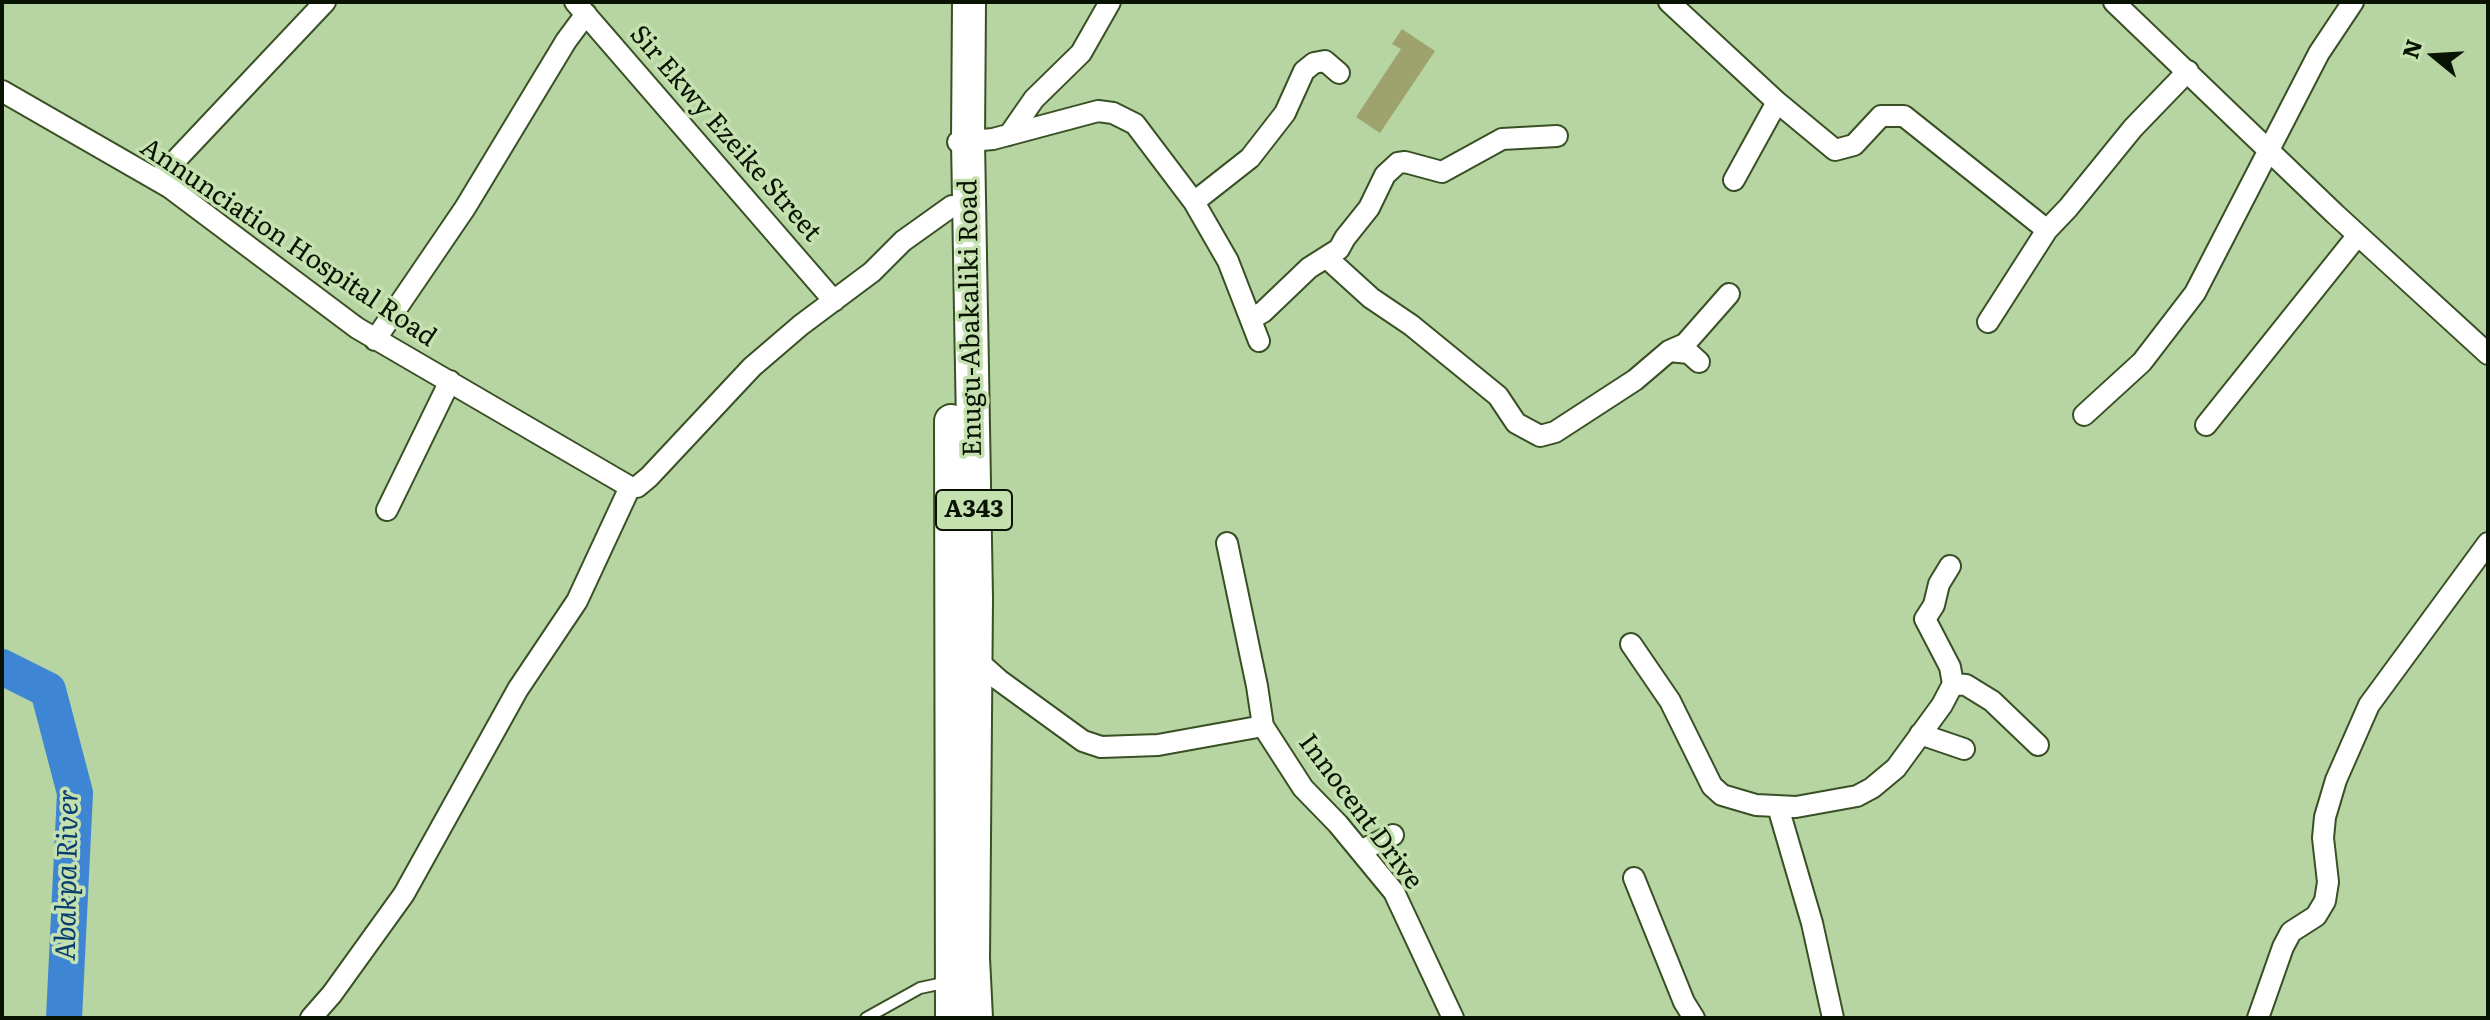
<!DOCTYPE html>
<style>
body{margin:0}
#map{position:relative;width:2490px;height:1020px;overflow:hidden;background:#b7d4a3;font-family:Literata,serif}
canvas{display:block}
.frame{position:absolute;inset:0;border:4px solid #091303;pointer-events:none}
.north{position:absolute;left:2394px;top:16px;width:80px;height:80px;-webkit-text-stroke:6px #c4e1af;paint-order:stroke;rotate:288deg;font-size:22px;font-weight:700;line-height:32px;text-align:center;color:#091303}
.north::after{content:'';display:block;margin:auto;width:28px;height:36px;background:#091303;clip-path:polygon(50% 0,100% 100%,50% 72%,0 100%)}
</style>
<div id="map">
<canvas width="2490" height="1020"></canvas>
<div class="frame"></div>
<div class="north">N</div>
</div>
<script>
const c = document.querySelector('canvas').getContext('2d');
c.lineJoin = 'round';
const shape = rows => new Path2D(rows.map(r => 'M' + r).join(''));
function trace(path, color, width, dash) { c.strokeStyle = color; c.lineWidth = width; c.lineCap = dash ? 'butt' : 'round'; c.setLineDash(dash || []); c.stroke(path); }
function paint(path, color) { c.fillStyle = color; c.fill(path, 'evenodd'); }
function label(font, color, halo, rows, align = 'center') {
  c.font = font + ' Literata,serif'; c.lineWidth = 7; c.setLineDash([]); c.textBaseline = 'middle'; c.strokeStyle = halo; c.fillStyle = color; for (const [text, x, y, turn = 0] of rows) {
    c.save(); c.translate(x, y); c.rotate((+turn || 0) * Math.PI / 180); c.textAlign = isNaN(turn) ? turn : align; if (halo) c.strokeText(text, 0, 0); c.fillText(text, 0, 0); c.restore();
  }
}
const river = shape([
 [2,667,48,690,75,793,64,1018]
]);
const building = shape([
 [1402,29,1435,51,1380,133,1356,117,1401,49,1392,44]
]);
const service = shape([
 [866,1018,920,988,948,982]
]);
const minor = shape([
 [575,2,834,301],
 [1669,2,1777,102,1835,150,1854,145,1881,116,1904,116,2047,230],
 [2114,2,2335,214,2488,354],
 [2,91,169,187,357,328,630,487,637,487,649,477,752,367,801,325,872,272,903,241,952,206],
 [1009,135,1034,99,1081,53,1110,2],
 [958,142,993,139,1098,111,1113,113,1135,124,1194,202,1228,261,1259,341],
 [157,180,325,2],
 [1734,180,1777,102],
 [1194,202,1250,158,1285,113,1304,71,1314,63,1325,61,1339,73],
 [1327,258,1371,298,1411,325,1498,396,1516,423,1540,436,1555,432,1635,380,1669,351,1685,344,1729,294],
 [1251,319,1263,312,1309,268,1339,249,1345,238,1369,208,1385,175,1398,163,1405,162,1442,172,1502,139,1557,136],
 [1988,322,2047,230,2068,208,2133,128,2188,71],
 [375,340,465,208,566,41,586,14],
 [1669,351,1689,353,1699,362],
 [2084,415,2142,362,2195,293,2319,53,2353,2],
 [2206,425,2358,235],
 [387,510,450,381],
 [1227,543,1257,686,1263,726,1303,788,1338,824,1394,892,1453,1018],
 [1631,644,1670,701,1712,786,1722,795,1756,805,1796,807,1857,796,1872,788,1896,768,1942,705,1953,684,1950,667,1925,619,1934,605,1939,584,1950,566],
 [971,655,999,680,1083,741,1101,747,1158,745,1263,726],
 [1953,684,1966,685,1992,701,2038,745],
 [1920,734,1964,749],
 [1778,807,1812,923,1833,1018],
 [1360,851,1393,835],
 [1634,878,1684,1002,1694,1018],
 [311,1018,332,994,404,894,518,689,577,601,630,487],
 [2258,1018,2283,947,2291,932,2316,916,2325,901,2328,882,2323,838,2325,817,2336,780,2369,705,2488,543]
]);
const trunk = shape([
 [969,2,968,141,976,598,973,958,976,1018],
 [951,421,952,1018]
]);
const shields = [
 [974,510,76]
];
const shieldNames = [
 ["A343",974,510]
];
const streetNames = [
 ["Sir Ekwy Ezeike Street",725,134,49],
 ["Annunciation Hospital Road",288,243,34],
 ["Enugu-Abakaliki Road",971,318,-91],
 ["Innocent Drive",1360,812,53]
];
const waterNames = [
 ["Abakpa River",68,875,-89]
];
trace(river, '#3e86d3', 36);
paint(building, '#9ea36d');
trace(service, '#385024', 14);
trace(minor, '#385024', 24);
trace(trunk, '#385024', 36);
trace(service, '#fff', 10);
trace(minor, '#fff', 20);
trace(trunk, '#fff', 32);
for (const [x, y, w] of shields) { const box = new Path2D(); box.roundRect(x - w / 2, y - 20, w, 40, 6); c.fillStyle = '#c4e1af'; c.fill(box); trace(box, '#091303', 2); }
label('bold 24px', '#091303', null, shieldNames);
label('26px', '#091303', '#c4e1af', streetNames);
label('italic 28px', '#0a3e70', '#c4e1af', waterNames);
</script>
